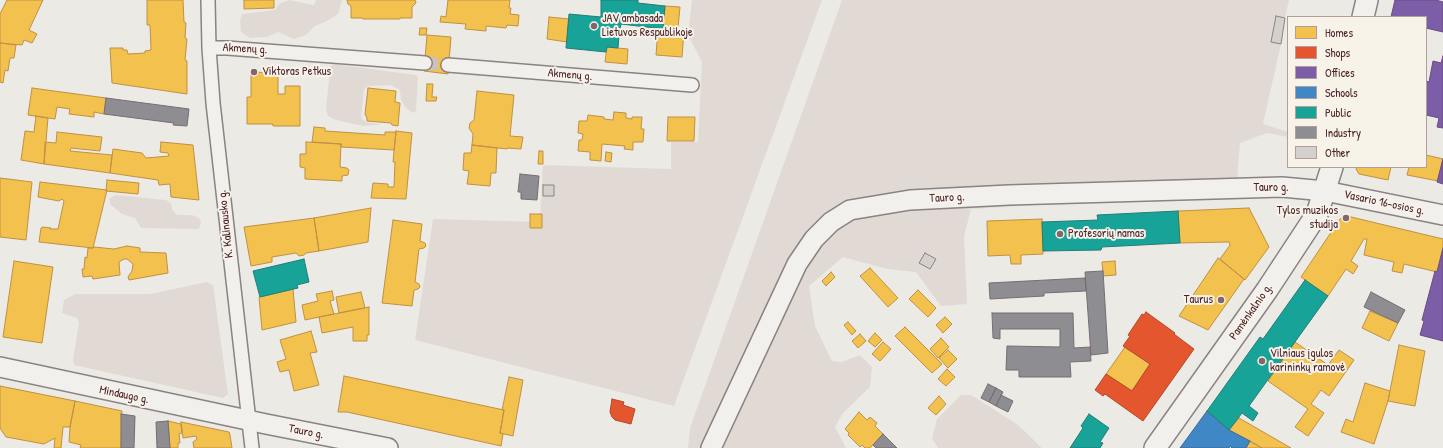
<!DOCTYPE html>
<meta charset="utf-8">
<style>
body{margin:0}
#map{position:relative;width:1443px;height:448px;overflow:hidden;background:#eceae4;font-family:"Patrick Hand",sans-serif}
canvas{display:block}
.legend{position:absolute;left:1287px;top:16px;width:140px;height:152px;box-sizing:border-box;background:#f7f3e8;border:1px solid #b29e9c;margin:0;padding:5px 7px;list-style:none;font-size:12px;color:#4a1f2b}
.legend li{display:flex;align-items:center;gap:8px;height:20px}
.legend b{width:20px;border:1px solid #b29e9c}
</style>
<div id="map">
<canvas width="1443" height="448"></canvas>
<ul class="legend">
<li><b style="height:11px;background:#f2c14e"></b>Homes</li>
<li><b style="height:11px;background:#e4572e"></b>Shops</li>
<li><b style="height:11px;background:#7b5ea7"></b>Offices</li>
<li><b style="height:11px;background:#3f88c5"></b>Schools</li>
<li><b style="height:11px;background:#17a398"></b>Public</li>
<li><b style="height:11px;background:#8d8d92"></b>Industry</li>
<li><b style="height:11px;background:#d4d0cc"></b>Other</li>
</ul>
</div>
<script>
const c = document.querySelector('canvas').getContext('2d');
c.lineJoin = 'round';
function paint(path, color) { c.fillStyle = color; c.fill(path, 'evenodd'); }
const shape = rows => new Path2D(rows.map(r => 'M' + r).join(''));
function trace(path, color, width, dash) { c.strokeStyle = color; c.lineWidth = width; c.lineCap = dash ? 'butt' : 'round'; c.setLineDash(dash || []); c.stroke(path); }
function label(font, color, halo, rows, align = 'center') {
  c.font = font + ' "Patrick Hand",sans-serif'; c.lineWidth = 4; c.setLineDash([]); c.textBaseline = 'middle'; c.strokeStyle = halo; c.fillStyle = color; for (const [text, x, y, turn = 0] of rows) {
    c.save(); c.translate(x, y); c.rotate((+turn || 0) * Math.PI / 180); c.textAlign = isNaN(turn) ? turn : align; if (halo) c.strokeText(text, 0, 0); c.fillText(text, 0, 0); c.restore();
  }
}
const green = shape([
 [289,0,314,5,316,0,342,0,338,14,327,21,315,26,306,35,294,39,278,32,267,37,250,38,241,32,240,20,242,14,275,10,279,4],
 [692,0,822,0,674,406,415,340,433,219,540,222,543,165,671,169,671,142,698,142,702,62,688,35],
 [842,0,1289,0,1285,18,1276,16,1281,44,1263,124,1288,132,1288,137,1267,133,1240,143,1237,180,1073,186,1068,203,971,209,964,237,967,304,941,306,916,272,887,269,843,257,809,286,815,326,832,361,842,362,860,355,872,367,870,387,843,413,835,427,846,448,688,448,690,428],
 [333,64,416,75,418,77,416,111,413,113,406,108,401,100,400,90,391,85,367,86,364,90,361,118,366,122,381,124,377,125,363,126,336,120,328,116,326,110,330,67],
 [115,195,166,200,171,203,172,209,177,215,192,215,199,218,201,223,199,229,141,228,135,218,122,214,111,205,109,199],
 [207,282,213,285,228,394,223,398,74,365,73,360,79,323,77,318,62,313,64,300,75,294,150,294],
 [961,395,971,395,1017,424,1042,448,938,448,932,438,937,419]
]);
const homes = shape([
 [7,0,43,0,29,30,37,34,32,43,24,40,22,45,0,43,0,14,7,0],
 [147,0,183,0,184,22,186,23,185,38,187,39,185,60,187,61,187,94,112,83,110,48,123,48,123,50,127,50,128,54,145,53,145,51,151,50,150,25,147,25,147,0],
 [244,0,274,0,274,8,244,9,244,0],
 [347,0,415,0,416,2,415,4,412,7,412,18,400,18,400,19,363,19,363,18,351,18,351,6,348,4,347,0],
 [448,0,510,0,509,8,511,8,510,14,519,15,518,26,507,25,506,28,486,26,486,31,465,29,466,24,440,22,441,16,446,17,448,0],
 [665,6,680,7,678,28,666,27,666,29,663,29,665,6],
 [549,17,569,19,567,42,547,39,549,17],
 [420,28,427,28,426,35,419,35,420,28],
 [658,29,684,31,682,57,656,55,658,29],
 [427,35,451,37,448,74,424,71,427,35],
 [0,43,16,45,14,58,10,58,8,71,5,70,3,83,0,82,0,43],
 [607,47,628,49,627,64,605,62,607,47],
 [251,72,278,73,278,94,285,94,285,86,300,86,300,126,273,126,273,124,247,124,247,97,251,97,251,72],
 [427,84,433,84,432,97,437,97,436,101,426,101,427,84],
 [32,88,106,98,104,114,94,112,94,117,69,114,70,109,57,107,55,119,28,115,32,88],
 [368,88,396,91,395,102,400,103,398,126,392,125,391,123,367,121,367,118,365,114,368,88],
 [477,91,514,95,510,136,523,137,521,149,507,148,507,149,472,145,473,134,469,128,470,123,474,120,477,91],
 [614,112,626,113,626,118,632,119,632,117,642,117,641,129,644,129,643,142,633,142,633,150,624,149,625,146,602,144,601,161,590,160,590,152,578,151,579,140,582,140,583,134,578,133,579,121,587,121,588,115,604,117,604,119,613,120,614,112],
 [36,116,48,118,44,164,21,160,25,131,34,132,36,116],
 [668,117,695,117,694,141,667,141,668,117],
 [314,127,325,128,325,131,385,135,385,132,396,132,394,150,341,147,341,144,312,142,314,127],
 [396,131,412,133,406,199,371,198,373,183,388,184,388,187,394,187,395,162,393,162,396,131],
 [57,132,102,137,100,151,71,148,70,151,112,155,110,173,44,164,45,142,56,143,57,132],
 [161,142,193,145,199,200,171,197,170,184,159,185,158,180,110,173,113,149,142,153,146,158,169,156,168,153,160,152,161,142],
 [306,142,341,144,340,167,347,168,349,170,348,175,342,176,342,181,305,179,305,168,300,167,300,154,306,154,306,142],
 [472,145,497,148,496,173,491,173,490,186,467,184,469,171,463,170,464,153,471,153,472,145],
 [539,151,543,151,543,164,538,164,539,151],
 [606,152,612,153,611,162,605,161,606,152],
 [1426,155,1443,159,1438,181,1407,175,1409,167,1426,167,1426,155],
 [1357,167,1391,167,1388,180,1359,174,1356,169,1357,167],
 [0,178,32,182,26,240,0,237,0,178],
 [107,180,139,183,138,194,106,191,107,180],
 [40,182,107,190,93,248,39,242,41,228,43,227,51,228,50,229,58,229,64,201,62,199,59,201,38,197,40,182],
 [371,208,368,242,319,251,314,218,371,208],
 [1249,208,1269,247,1245,280,1220,259,1230,245,1229,242,1180,243,1178,211,1249,208],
 [530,214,542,214,542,228,530,228,530,214],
 [1347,216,1443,239,1443,248,1437,272,1404,264,1402,273,1392,271,1394,262,1364,255,1367,239,1364,239,1351,261,1358,266,1353,274,1346,269,1328,296,1301,277,1340,219,1347,216],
 [314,218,319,251,306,253,304,255,299,256,296,253,272,257,272,262,251,266,244,227,314,218],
 [1042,219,1043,254,1021,255,1021,264,1011,264,1010,255,988,256,987,221,1042,219],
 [393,220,422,224,420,241,425,243,426,246,424,248,419,249,415,282,419,284,420,287,418,289,414,290,412,306,382,303,393,220],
 [127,246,140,248,140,252,166,253,168,273,129,280,128,277,132,271,133,264,127,259,124,259,119,262,120,275,93,279,92,276,83,277,82,269,84,269,85,257,87,258,88,248,93,248,94,247,114,249,127,246],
 [1218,258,1244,279,1208,330,1179,316,1218,258],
 [14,261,53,267,42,343,3,337,14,261],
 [1115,261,1116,275,1103,276,1102,262,1115,261],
 [870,268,898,298,888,307,860,276,870,268],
 [831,272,835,277,826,286,822,281,831,272],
 [293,289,296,322,262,330,259,297,293,289],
 [918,290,936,308,928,317,909,299,918,290],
 [332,291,334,300,330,301,334,314,305,320,302,305,318,301,316,294,332,291],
 [361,292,365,308,339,313,336,297,361,292],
 [369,307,369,335,367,335,367,341,353,341,353,327,322,333,319,317,369,307],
 [1370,311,1398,323,1389,341,1362,328,1370,311],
 [945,317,952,324,943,333,936,325,945,317],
 [848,322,856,331,852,335,844,325,848,322],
 [905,327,942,364,932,373,895,336,905,327],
 [311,331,317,352,310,353,319,385,294,391,289,370,280,372,277,362,286,359,280,340,311,331],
 [875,333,882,340,875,347,868,341,875,333],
 [860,334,866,341,858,348,852,341,860,334],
 [941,338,949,347,938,358,930,349,941,338],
 [883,342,891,349,880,361,872,354,883,342],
 [1295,342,1328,365,1339,350,1354,360,1329,396,1321,390,1311,404,1324,413,1308,436,1295,427,1308,409,1268,381,1295,342],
 [1399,345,1425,351,1415,406,1388,401,1399,345],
 [1125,347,1150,364,1132,391,1106,374,1125,347],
 [948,350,957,359,948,368,939,358,948,350],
 [947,369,955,377,946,386,938,379,947,369],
 [344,376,504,410,500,433,503,434,501,446,347,412,338,412,344,376],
 [509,377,523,380,513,436,500,433,504,410,502,410,509,377],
 [1365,383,1390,391,1388,401,1374,444,1341,432,1346,419,1353,422,1365,383],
 [0,386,75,401,70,427,63,427,61,448,54,448,55,438,44,444,6,437,0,428,0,386],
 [939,396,946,404,936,415,928,408,939,396],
 [75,401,122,411,121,448,80,448,81,445,69,442,70,427,75,401],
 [859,412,867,420,870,417,877,423,875,426,883,434,870,448,865,448,862,445,860,447,848,435,849,433,845,429,859,412],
 [1239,418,1291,448,1262,448,1229,430,1239,418],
 [168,421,181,424,182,433,179,434,180,443,178,443,178,448,170,448,168,421],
 [181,422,229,432,230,435,232,448,194,448,193,442,197,439,196,436,183,438,181,422],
 [1250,441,1262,448,1246,448,1250,441]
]);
const shops = shape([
 [1146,312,1175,333,1174,334,1194,349,1143,421,1105,394,1103,396,1095,390,1106,374,1132,391,1150,364,1123,346,1130,336,1128,335,1142,314,1144,315,1146,312],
 [612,399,624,402,623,405,635,409,631,424,615,420,612,417,610,412,612,399]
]);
const offices = shape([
 [1395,0,1436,0,1443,2,1443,32,1426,28,1426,17,1391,17,1395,0],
 [1443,56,1443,128,1437,127,1439,118,1426,115,1426,81,1429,82,1433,61,1441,63,1443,56],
 [1443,159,1443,184,1437,182,1443,159],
 [1443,248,1443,341,1420,335,1424,321,1422,320,1435,271,1437,272,1443,248]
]);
const schools = shape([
 [1207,411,1229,430,1250,441,1246,448,1232,448,1230,446,1229,448,1180,448,1207,411]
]);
const public = shape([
 [601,0,638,0,638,3,665,6,663,29,621,24,620,29,626,30,626,37,619,36,618,48,607,47,606,52,566,48,569,14,601,17,601,0],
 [1178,211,1180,243,1102,247,1101,250,1043,251,1042,222,1098,220,1097,215,1178,211],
 [304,259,309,282,297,285,298,288,260,297,253,271,304,259],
 [1305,280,1328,296,1249,406,1258,413,1253,421,1242,413,1229,430,1207,411,1260,337,1263,339,1305,280],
 [1089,414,1109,428,1100,442,1103,443,1100,448,1070,448,1083,428,1081,426,1089,414]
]);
const industry = shape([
 [106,98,189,109,187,126,173,125,174,123,104,114,106,98],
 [520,174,539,176,537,200,521,199,521,192,518,192,520,174],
 [1103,271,1108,353,1091,355,1085,272,1103,271],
 [1085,278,1086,291,1044,293,1044,296,990,299,989,283,1085,278],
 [1371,292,1405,310,1398,323,1364,307,1371,292],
 [992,313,1073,313,1074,348,1090,347,1091,361,1070,362,1071,377,1019,377,1019,370,1006,370,1007,346,1060,347,1060,329,1000,329,1000,339,993,338,992,313],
 [988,384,996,388,989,402,981,398,988,384],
 [996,388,1003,392,996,406,989,402,996,388],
 [1001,395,1013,401,1008,412,996,406,1001,395],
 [121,414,135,416,134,448,121,448,121,414],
 [168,421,170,448,157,448,156,422,168,421],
 [883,434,897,448,876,448,873,445,883,434]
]);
const building = shape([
 [1276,16,1285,18,1281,44,1271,42,1276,16],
 [543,185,554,185,554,196,543,196,543,185],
 [925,253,936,259,930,269,919,263,925,253]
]);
const streetTunnel = shape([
 [425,63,448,65]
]);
const street = shape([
 [208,0,209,48,213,103,252,448],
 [209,48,227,48,425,63],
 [448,65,692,85]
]);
const secondary = shape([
 [0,367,266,424,388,448],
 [711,448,797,264,814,239,831,222,850,210,910,200,1009,195,1282,187,1325,191,1443,215]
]);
const primary = shape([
 [1363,17,1367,0],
 [1155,448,1267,290,1317,214,1332,167]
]);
const markers = [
 [594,26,4,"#83666c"],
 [254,72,4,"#83666c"],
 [1346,218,4,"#83666c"],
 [1060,234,4,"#83666c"],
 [1221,300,4,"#83666c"],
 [1262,361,4,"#83666c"]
];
const poiNames = [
 ["JAV ambasada",602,19],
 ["Lietuvos Respublikoje",602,33],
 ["Viktoras Petkus",262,72],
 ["Tylos muzikos",1338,211,"right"],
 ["studija",1338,225,"right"],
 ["Profesorių namas",1068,234],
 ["Taurus",1213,300,"right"],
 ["Vilniaus įgulos",1270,354],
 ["karininkų ramovė",1270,368]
];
const streetNames = [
 ["Akmenų g.",245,49,3],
 ["Akmenų g.",570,75,5],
 ["Tauro g.",1271,188],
 ["Tauro g.",947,198,-3],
 ["Vasario 16-osios g.",1384,203,12],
 ["K. Kalinausko g.",226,224,-96],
 ["Pamėnkalnio g.",1251,312,-55],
 ["Mindaugo g.",124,395,12],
 ["Tauro g.",306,432,11]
];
paint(green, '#e1dad4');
paint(homes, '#f2c14e');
trace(homes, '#c09044', 1);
paint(shops, '#e4572e');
trace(shops, '#b6462d', 1);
paint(offices, '#7b5ea7');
trace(offices, '#6c4b82', 1);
paint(schools, '#3f88c5');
trace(schools, '#426897', 1);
paint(public, '#17a398');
trace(public, '#267b77', 1);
paint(industry, '#8d8d92');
trace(industry, '#796c73', 1);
paint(building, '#d4d0cc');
trace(building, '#8b8282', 1);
trace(streetTunnel, '#ccc1bf', 13, [13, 6]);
trace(street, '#8b8282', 16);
trace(secondary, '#8b8282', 22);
trace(primary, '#8b8282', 24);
trace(street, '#f1f0ec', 13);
trace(secondary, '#f1f0ec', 19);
trace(primary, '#f1f0ec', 21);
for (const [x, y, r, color] of markers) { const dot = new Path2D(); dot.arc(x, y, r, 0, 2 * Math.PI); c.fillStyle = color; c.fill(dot); trace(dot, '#f7f3e8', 1.5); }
label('12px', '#4a1f2b', '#f7f3e8', poiNames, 'left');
label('12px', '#4a1f2b', '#f7f3e8', streetNames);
</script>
